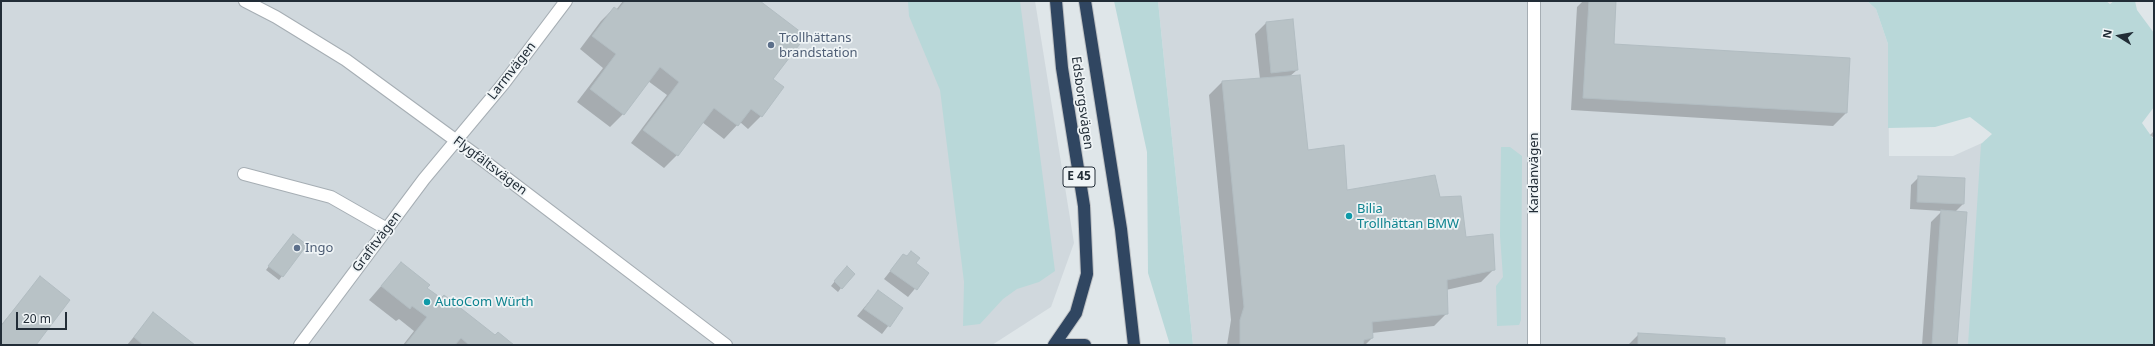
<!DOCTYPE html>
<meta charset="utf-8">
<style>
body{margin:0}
#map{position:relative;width:2155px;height:346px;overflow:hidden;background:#dfe6e9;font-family:"Noto Sans",sans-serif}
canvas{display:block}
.frame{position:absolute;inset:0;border:2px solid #222d37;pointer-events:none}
.north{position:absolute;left:2099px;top:16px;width:40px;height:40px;-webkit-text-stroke:3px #eff4f6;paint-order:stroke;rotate:281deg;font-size:11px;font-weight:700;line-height:16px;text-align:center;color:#222d37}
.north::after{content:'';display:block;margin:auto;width:14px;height:18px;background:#222d37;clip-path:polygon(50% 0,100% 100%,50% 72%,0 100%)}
.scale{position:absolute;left:16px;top:312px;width:51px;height:18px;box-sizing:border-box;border:2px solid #222d37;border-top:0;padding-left:5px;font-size:12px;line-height:14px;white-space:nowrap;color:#222d37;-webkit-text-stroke:3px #eff4f6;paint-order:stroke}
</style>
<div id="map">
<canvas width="2155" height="346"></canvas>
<div class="frame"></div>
<div class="north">N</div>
<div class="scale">20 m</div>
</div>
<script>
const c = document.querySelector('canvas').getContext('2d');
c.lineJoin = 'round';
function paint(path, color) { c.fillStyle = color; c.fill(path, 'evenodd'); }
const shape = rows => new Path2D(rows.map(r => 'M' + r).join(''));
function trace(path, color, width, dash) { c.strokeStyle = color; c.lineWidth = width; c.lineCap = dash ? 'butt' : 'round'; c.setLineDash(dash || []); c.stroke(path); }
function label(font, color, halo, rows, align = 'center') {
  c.font = font + ' "Noto Sans",sans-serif'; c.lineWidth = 3.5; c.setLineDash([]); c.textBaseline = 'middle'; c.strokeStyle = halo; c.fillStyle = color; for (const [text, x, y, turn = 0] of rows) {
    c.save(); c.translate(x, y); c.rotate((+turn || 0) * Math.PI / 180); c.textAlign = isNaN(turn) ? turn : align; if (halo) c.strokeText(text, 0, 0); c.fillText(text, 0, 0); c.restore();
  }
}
const built = shape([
 [1,1,1035,1,1074,243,1051,307,992,345,1,345],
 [1158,1,1867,1,1876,9,1888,44,1889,156,1953,156,1982,143,1970,345,1193,345]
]);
const green = shape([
 [908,1,1020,1,1055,271,1039,282,1017,289,1003,299,980,324,963,326,964,282,940,90,909,16],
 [1114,1,1158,1,1193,345,1170,345,1148,273,1147,152],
 [1867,1,2106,1,2110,4,2114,1,2135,1,2137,10,2154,33,2154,107,2142,123,2154,140,2154,345,1968,345,1981,144,1992,134,1970,117,1935,127,1888,128,1888,44,1876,9],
 [1501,147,1510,147,1522,156,1521,320,1519,325,1497,326,1496,286,1503,277,1500,236]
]);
const shadow = shape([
 [623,1,759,1,772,79,761,116,748,129,740,122,724,139,702,122,677,155,664,168,631,143,667,95,648,81,623,114,610,127,577,102,603,68,580,49,601,21,614,8,616,10],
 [1583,1,1616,1,1613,45,1846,113,1833,126,1571,110,1577,7],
 [1292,20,1297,70,1289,77,1307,151,1346,192,1439,198,1465,238,1494,269,1481,282,1446,290,1447,313,1434,326,1372,333,1372,338,1365,345,1227,345,1231,320,1209,95,1222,82,1260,79,1255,34,1266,23],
 [2154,131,2154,138,2150,135],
 [1919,177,1963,204,1955,212,1956,345,1922,345,1931,222,1942,211,1910,209,1911,185],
 [293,235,282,276,279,280,266,270],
 [903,255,928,273,908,297,884,279],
 [401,263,426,288,494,336,513,345,403,345,414,331,399,319,396,321,369,300],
 [843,271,841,288,838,292,831,286],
 [40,278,34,345,1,345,1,325],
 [878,291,902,308,882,334,857,316],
 [153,314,194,345,127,345],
 [1639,334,1724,345,1628,345]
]);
const building = shape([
 [625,1,760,1,806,36,773,79,784,87,762,117,751,109,738,126,714,108,678,156,643,130,679,82,660,67,624,115,590,89,616,54,592,36,614,7,618,10,625,1],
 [1589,1,1616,1,1614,44,1850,58,1847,113,1583,98,1589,1],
 [1293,19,1298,70,1271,73,1266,22,1293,19],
 [1300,75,1308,150,1344,145,1347,190,1435,175,1440,197,1461,196,1466,237,1493,234,1495,270,1447,280,1448,314,1372,322,1373,338,1364,340,1363,345,1240,345,1240,320,1244,307,1222,81,1300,75],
 [1918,176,1965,178,1964,204,1917,202,1918,176],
 [1941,210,1967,212,1957,345,1932,345,1941,210],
 [293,234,307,245,283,277,268,266,293,234],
 [911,251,920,258,916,263,929,273,917,290,890,271,903,254,907,256,911,251],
 [401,262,430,285,427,288,441,298,444,295,495,335,498,332,514,345,469,345,461,338,455,345,405,345,427,317,412,306,410,309,381,286,401,262],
 [847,266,855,274,842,289,834,281,847,266],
 [40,276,70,300,36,345,1,345,1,326,40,276],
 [878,290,903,308,890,327,864,309,878,290],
 [153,312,195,345,143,345,134,337,153,312],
 [1638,333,1725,338,1725,345,1638,345,1638,333]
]);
const minor = shape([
 [245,1,276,17,346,60,484,161,726,345],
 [244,174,331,197,387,229],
 [300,345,424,179,504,83,566,1],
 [1534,345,1534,1]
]);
const highway = shape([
 [1085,1,1121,229,1134,345],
 [1054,345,1076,313,1087,274,1084,206,1062,68,1056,1],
 [1062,345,1085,345]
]);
const markers = [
 [771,45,4,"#5c6f8a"],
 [1349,216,4,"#0f9aa8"],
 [297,248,4,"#5c6f8a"],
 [427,302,4,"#0f9aa8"]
];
const shields = [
 [1079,177,32]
];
const shieldNames = [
 ["E 45",1079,177]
];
const serviceNames = [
 ["Trollhättans",779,38],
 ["brandstation",779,53],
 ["Ingo",305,248]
];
const streetNames = [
 ["Larmvägen",512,71,-52],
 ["Edsborgsvägen",1082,103,82],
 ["Flygfältsvägen",490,166,37],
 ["Kardanvägen",1534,173,-90],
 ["Grafitvägen",377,242,-53]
];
const cultureNames = [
 ["Bilia",1357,209],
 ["Trollhättan BMW",1357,224],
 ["AutoCom Würth",435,302]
];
paint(built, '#d0d8dd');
paint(green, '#b9d8d9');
paint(shadow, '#0003');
paint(building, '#b8c2c6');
trace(building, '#b2bdc2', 1);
trace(minor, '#a6aeb4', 14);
trace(highway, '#bdc0c3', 14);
trace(minor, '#fff', 12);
trace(highway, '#304661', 12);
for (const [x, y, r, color] of markers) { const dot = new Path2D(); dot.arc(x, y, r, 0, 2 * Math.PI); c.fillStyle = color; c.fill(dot); trace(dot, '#eff4f6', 1.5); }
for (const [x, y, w] of shields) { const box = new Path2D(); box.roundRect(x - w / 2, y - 10, w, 20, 3); c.fillStyle = '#eff4f6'; c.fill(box); trace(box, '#222d37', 1); }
label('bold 12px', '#222d37', null, shieldNames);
label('13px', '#4e5e75', '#eff4f6', serviceNames, 'left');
label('13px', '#222d37', '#eff4f6', streetNames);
label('13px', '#0d838f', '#eff4f6', cultureNames, 'left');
</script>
